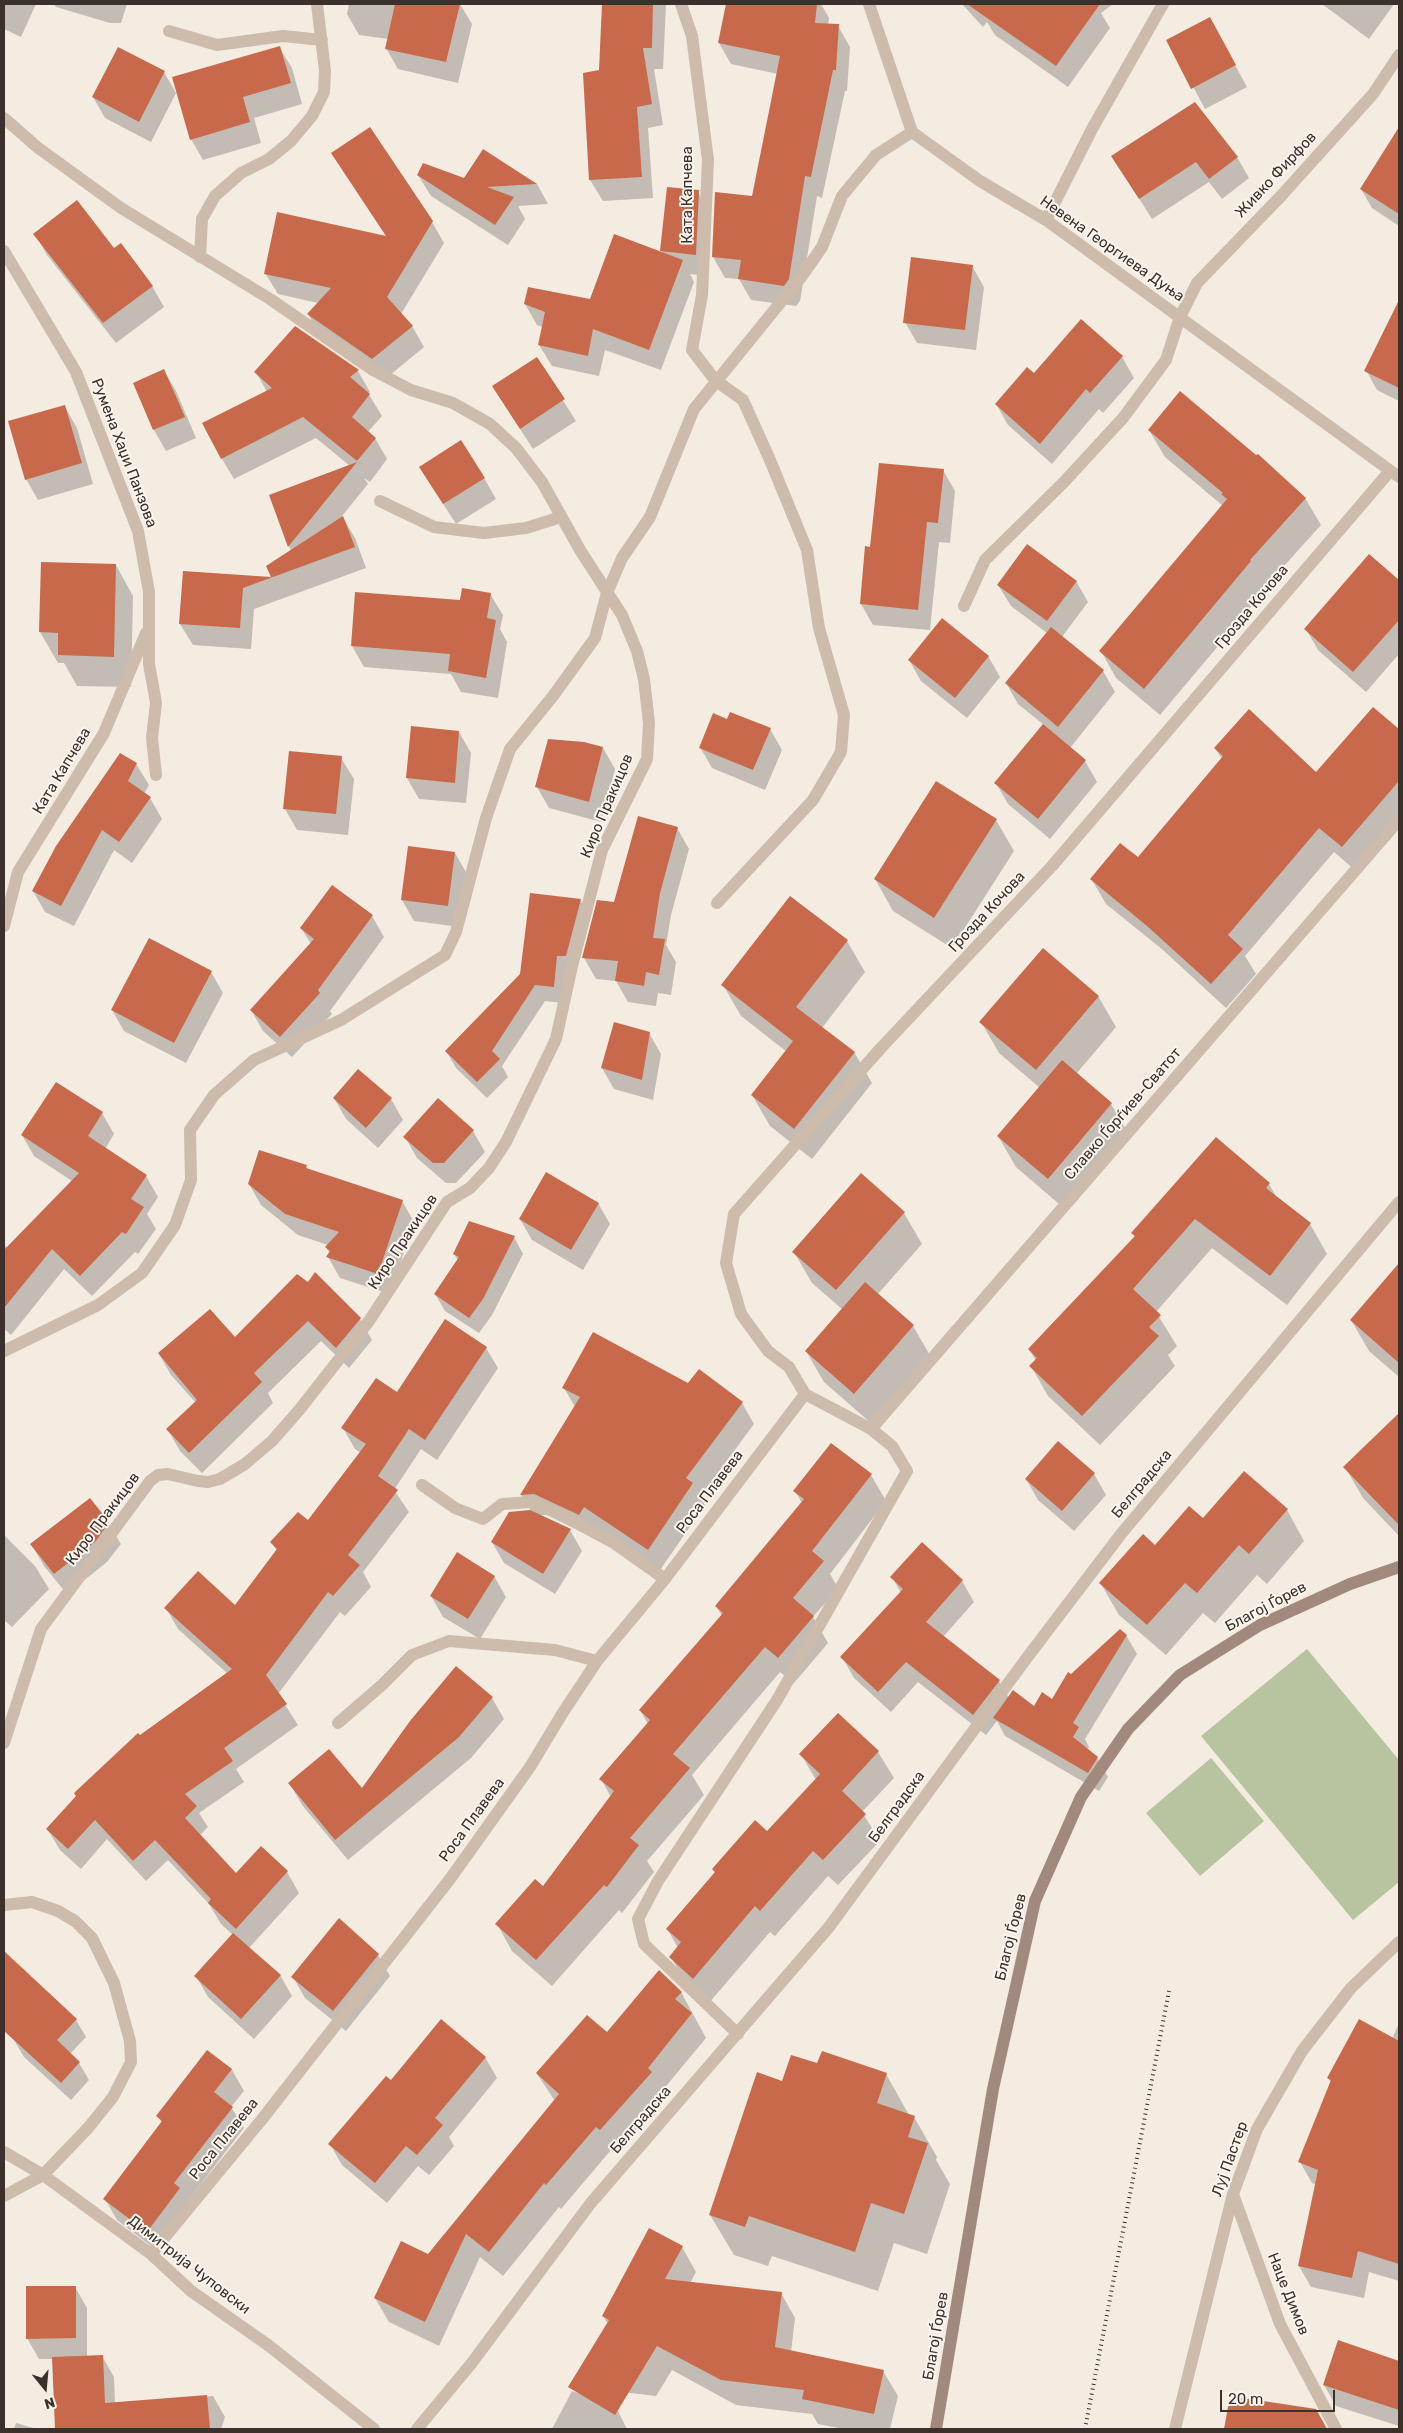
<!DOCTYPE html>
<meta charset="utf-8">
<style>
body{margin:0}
#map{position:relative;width:1403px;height:2433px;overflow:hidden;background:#f4ebe1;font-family:Rubik,sans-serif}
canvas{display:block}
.frame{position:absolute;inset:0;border:5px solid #3b302b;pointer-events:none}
.north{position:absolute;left:20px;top:2363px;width:50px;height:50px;-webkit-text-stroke:4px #fbf5ee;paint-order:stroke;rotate:163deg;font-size:14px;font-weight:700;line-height:20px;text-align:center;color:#3b302b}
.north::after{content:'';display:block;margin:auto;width:18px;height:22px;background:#3b302b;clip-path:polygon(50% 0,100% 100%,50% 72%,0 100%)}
.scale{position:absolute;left:1220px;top:2390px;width:115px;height:22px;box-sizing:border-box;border:2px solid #3b302b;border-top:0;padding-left:6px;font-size:15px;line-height:18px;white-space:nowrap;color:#3b302b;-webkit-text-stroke:4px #fbf5ee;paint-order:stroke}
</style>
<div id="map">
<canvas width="1403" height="2433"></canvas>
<div class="frame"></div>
<div class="north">N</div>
<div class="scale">20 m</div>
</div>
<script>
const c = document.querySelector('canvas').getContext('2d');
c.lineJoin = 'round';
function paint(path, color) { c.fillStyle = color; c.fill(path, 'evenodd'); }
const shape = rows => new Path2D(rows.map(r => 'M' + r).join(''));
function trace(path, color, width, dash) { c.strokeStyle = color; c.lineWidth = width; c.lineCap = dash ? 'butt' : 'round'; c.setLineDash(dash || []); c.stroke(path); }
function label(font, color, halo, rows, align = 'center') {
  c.font = font + ' Rubik,sans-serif'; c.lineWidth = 4; c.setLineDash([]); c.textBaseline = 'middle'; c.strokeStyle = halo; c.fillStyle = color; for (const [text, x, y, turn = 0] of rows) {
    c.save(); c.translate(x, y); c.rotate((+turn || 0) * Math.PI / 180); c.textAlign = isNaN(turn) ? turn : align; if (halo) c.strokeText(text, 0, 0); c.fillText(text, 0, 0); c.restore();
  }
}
const green = shape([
 [1307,1649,1399,1760,1399,1882,1353,1920,1201,1736],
 [1211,1758,1264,1821,1200,1876,1146,1813]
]);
const shadow = shape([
 [4,4,36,4,21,37,4,29],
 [54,4,127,4,121,23,110,23,56,7],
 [349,4,460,4,472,24,458,83,398,69,386,48,388,39,359,35,347,14],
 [603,4,666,4,663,69,654,69,663,125,648,128,653,198,603,201,590,180,601,71],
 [728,4,821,4,829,18,828,25,838,26,850,47,847,91,845,91,822,198,817,196,800,301,796,306,751,300,739,279,725,278,713,257,753,197,778,74,731,64,719,43],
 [962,4,1113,4,1101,13,1110,28,1068,87,995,35,987,22,983,27],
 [1322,4,1394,4,1369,39],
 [1221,39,1247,87,1205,109,1168,40],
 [279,47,292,68,302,104,254,118,261,143,203,160,191,139],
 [164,72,176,93,151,142,105,118,93,97],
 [1399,129,1399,226,1372,208,1361,189],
 [484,151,537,184,548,204,518,206,525,219,508,245,431,196,418,175,465,180],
 [333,153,432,222,444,243,401,314,412,326,424,347,384,380,320,335,308,314,318,303,278,294,265,273,387,237],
 [1113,157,1237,157,1249,178,1222,199,1209,182,1152,219],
 [668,188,698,192,710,213,707,276,690,274,694,282,661,370,605,350,599,376,552,366,539,345,543,327,537,325,525,304,591,301,662,253],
 [35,234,114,249,152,286,164,307,116,343,47,255],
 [972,266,984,287,976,350,917,343,905,322],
 [1399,318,1399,401,1377,390,1366,370],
 [1122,357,1134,378,1103,413,1099,409,1052,464,1008,425,996,404,1034,375],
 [536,358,576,421,533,449,493,387],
 [164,371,176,391,196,438,166,451,154,430,134,384],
 [358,371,370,392,368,393,382,416,368,432,375,438,387,459,370,482,364,478,368,484,342,516,355,538,366,568,254,609,251,649,193,645,180,624,184,572,273,578,267,566,291,551,270,495,350,466,316,438,234,479,222,459,267,392,256,372],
 [65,407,77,428,93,484,38,500,26,479],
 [1149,430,1305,498,1321,525,1265,587,1266,589,1160,715,1116,678,1101,651,1223,506,1165,457],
 [943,470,955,491,950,543,939,542,930,630,873,625,861,604,871,548],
 [484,478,496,499,456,524,433,488],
 [1369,556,1399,582,1399,654,1366,692,1318,650,1306,629],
 [116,565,133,596,131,687,77,686,64,663,58,663,40,632],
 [1076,581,1088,602,1062,637,1103,671,1115,692,1070,748,1085,761,1097,782,1050,839,1008,804,996,783,1044,725,1018,704,1006,683,1047,633,1011,606,998,585],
 [490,594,503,615,500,629,507,642,498,698,461,692,451,674,364,667,352,646,461,602],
 [988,656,1000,677,967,718,921,681,909,660],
 [1373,709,1399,731,1399,822,1356,871,1334,852,1245,956,1256,974,1226,1008,1163,950,1106,904,1092,880,1138,859,1222,759,1215,748,1317,774],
 [728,720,770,729,782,750,765,790,712,768,700,747],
 [459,732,471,753,466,803,419,799,407,778],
 [603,748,615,769,601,822,549,808,537,787],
 [120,754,136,764,149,785,144,794,150,798,162,819,132,863,114,850,74,926,45,912,33,891],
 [341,758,354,779,348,835,297,830,285,809],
 [996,820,1014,851,952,948,893,911,875,879],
 [677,828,689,849,671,915,666,945,676,962,671,995,658,993,656,1006,628,1002,616,981,596,979,584,958,615,903],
 [455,853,467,874,460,927,414,921,402,900],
 [580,900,590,916,563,1003,545,1001,502,1066,508,1077,487,1098,456,1068,446,1051,521,975],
 [372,916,384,937,330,1011,332,1014,292,1057,263,1031,251,1010,311,944,301,928],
 [847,941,865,972,822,1028,854,1052,872,1083,812,1159,770,1126,752,1095,787,1052,741,1016,723,985],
 [211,972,223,993,186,1063,124,1031,112,1010],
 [1098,996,1116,1027,1076,1074,1111,1104,1129,1135,1066,1210,1016,1167,998,1136,1040,1088,999,1053,981,1022],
 [615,1023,649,1033,661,1054,653,1100,614,1089,602,1068],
 [334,1098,391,1099,403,1120,378,1148,346,1119],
 [102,1113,114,1134,105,1149,146,1176,158,1197,147,1214,156,1229,138,1254,135,1252,92,1296,64,1269,11,1335,4,1329,4,1245,8,1248,72,1181,34,1156,22,1135],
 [473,1131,485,1152,456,1183,446,1183,417,1158,405,1137],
 [306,1166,308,1170,402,1201,414,1222,390,1294,340,1278,328,1257,330,1254,326,1247,328,1245,298,1235,261,1205,249,1184],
 [861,1175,904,1213,922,1244,877,1295,913,1326,931,1357,872,1424,824,1382,806,1351,843,1310,812,1283,794,1252],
 [1269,1184,1277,1198,1310,1224,1327,1254,1287,1305,1212,1248,1156,1312,1177,1346,1168,1355,1175,1366,1100,1445,1048,1396,1031,1366,1036,1361,1029,1349,1135,1238,1133,1233],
 [598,1203,610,1224,583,1270,532,1240,520,1219],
 [514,1237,523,1254,492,1315,479,1333,445,1311,435,1294,458,1261,454,1254],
 [297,1276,360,1319,372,1340,349,1368,321,1341,268,1393,273,1403,202,1473,180,1451,168,1430,196,1403,171,1375,159,1354,234,1338],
 [1376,1292,1399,1315,1399,1377,1369,1351,1351,1320],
 [486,1348,498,1368,437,1460,421,1449,394,1490,409,1512,363,1572,371,1587,345,1616,340,1612,278,1694,298,1725,236,1769,244,1782,199,1813,208,1827,199,1836,236,1875,261,1848,287,1872,299,1893,249,1948,280,1975,292,1996,254,2039,208,1997,196,1976,233,1935,221,1924,209,1904,168,1860,146,1881,107,1839,81,1869,60,1850,48,1830,140,1737,228,1674,178,1629,166,1608,236,1607,277,1551,272,1543,308,1522,360,1452,355,1449,343,1428,398,1393],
 [688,1385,742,1403,754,1424,700,1497,705,1505,660,1570,547,1515,538,1515,570,1530,582,1551,555,1594,504,1563,492,1542,531,1511,521,1495,575,1407,564,1388],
 [1399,1415,1399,1536,1363,1498,1345,1467],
 [1094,1474,1106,1495,1074,1531,1038,1500,1026,1479],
 [871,1475,886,1501,830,1574,838,1588,813,1617,828,1643,794,1683,780,1672,692,1775,704,1795,647,1861,654,1872,622,1913,619,1910,552,1986,512,1951,497,1924,543,1887,611,1797,601,1779,648,1724,640,1710,722,1616,716,1606,802,1503,795,1491],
 [89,1499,108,1523,121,1544,107,1562,67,1594,44,1566,32,1545],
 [1287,1510,1304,1541,1267,1584,1257,1575,1215,1623,1203,1613,1166,1655,1119,1615,1101,1584,1156,1547,1203,1519],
 [4,1535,35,1566,49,1589,12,1627,4,1620],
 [922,1544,962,1581,974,1602,943,1637,999,1681,1009,1698,1034,1708,1053,1700,1072,1675,1126,1635,1137,1654,1085,1739,1089,1747,1087,1750,1097,1758,1108,1777,1099,1791,1005,1736,997,1721,986,1735,918,1682,891,1712,854,1678,842,1657,901,1593,892,1577],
 [494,1576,506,1597,480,1639,443,1617,431,1596],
 [492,1698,504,1719,471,1758,348,1860,302,1805,290,1784,362,1790],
 [838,1714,878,1752,894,1778,862,1812,880,1841,838,1885,828,1876,775,1936,770,1932,708,2004,686,1983,671,1957,678,1948,668,1930,767,1832,816,1780,801,1754],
 [378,1955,390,1976,346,2031,305,1998,293,1977],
 [9,1957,76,2020,86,2037,70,2054,79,2063,89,2080,71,2100,24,2057,14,2040,22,2032,4,2015,4,1963],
 [681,1992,706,2038,662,2091,666,2097,615,2154,611,2150,561,2209,559,2207,503,2276,480,2257,439,2346,389,2322,375,2298,428,2255,555,2101,537,2074],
 [1399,2023,1399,2281,1369,2272,1364,2298,1311,2287,1299,2266,1316,2185,1312,2183,1300,2162,1331,2083,1328,2078,1392,2039],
 [207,2052,232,2070,244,2091,231,2107,244,2128,187,2202,159,2252,117,2220,105,2199,162,2123,158,2116],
 [485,2057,497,2078,449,2137,454,2146,429,2175,418,2166,387,2203,342,2165,330,2144,391,2082],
 [818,2065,886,2074,909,2115,914,2117,937,2157,936,2160,950,2184,927,2254,894,2243,878,2291,772,2256,768,2266,734,2255,710,2215,783,2082],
 [682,2247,696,2272,690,2283,781,2293,795,2318,791,2352,883,2371,898,2396,890,2429,844,2429,818,2424,812,2414,736,2405,672,2370,656,2396,597,2389,608,2324,603,2316],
 [75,2287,87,2308,87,2357,102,2356,114,2377,116,2429,67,2429,55,2410,54,2359,39,2359,27,2338],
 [1338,2342,1399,2362,1399,2426,1336,2406,1324,2385],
 [572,2391,616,2407,627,2429,552,2429],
 [213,2396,225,2417,221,2429,159,2429,157,2400],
 [1231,2397,1288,2425,1287,2429,1226,2429],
 [16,2423,37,2429,14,2429]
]);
const building = shape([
 [395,4,460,4,446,62,385,49],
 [602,4,653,4,652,48,643,48,652,104,637,107,642,177,589,180,583,73,599,70],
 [726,4,817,4,815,23,839,24,836,70,833,70,811,177,805,176,789,279,784,286,738,279,741,260,712,257,715,192,752,196,780,56,718,43],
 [967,4,1100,4,1056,66],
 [1210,17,1236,65,1191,89,1166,40],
 [280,46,291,83,243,97,250,122,190,140,172,77],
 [118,47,165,71,139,122,92,97],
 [1195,102,1238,157,1209,179,1196,162,1139,199,1111,156],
 [370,127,433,221,387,297,413,326,372,359,307,314,331,288,264,274,277,212,386,236,331,153],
 [1399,127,1399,214,1360,189],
 [483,149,537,184,487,187,514,197,495,225,417,175,423,163,464,178],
 [667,187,699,190,696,255,660,251],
 [77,200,114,248,121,243,153,286,103,323,33,234],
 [614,234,683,260,649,350,593,329,588,356,538,345,545,312,524,304,528,287,590,299],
 [911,257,973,265,965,330,903,323],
 [1399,300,1399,388,1364,371],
 [1081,319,1123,356,1090,393,1086,389,1040,444,995,404,1027,367,1034,373],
 [295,326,359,370,350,377,370,394,352,417,376,438,357,461,303,417,221,459,202,423,272,388,254,372],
 [537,357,565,399,520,429,492,386],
 [164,369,185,417,153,430,133,383],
 [1180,391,1256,455,1258,454,1306,498,1250,560,1251,561,1144,689,1099,651,1227,499,1221,494,1223,493,1148,430],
 [65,405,82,463,25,480,8,421],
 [461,440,485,478,443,504,419,467],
 [357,462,288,547,269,495],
 [879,463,944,469,938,523,927,522,918,610,860,604,865,546,870,547],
 [343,516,355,547,243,588,240,628,179,624,183,571,271,577,266,566],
 [1027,544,1077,581,1047,621,997,585],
 [1369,554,1399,580,1399,620,1353,672,1304,629],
 [41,562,116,564,114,657,58,655,58,633,39,632],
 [462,588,491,593,487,618,496,620,486,678,448,671,450,654,351,646,355,592,460,600],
 [942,618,989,656,955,698,908,660],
 [1051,627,1104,670,1058,727,1005,683],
 [1373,707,1399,729,1399,781,1342,847,1319,828,1228,935,1243,949,1211,984,1147,926,1090,879,1120,843,1138,857,1223,756,1214,748,1249,709,1316,772],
 [730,712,771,728,753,770,699,748,713,713,727,719],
 [1043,724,1086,760,1038,819,994,783],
 [411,726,459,731,455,783,406,778],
 [548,739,584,742,603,747,589,802,535,787],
 [289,751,342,756,336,814,283,809],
 [120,753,137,763,128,781,151,797,119,842,102,830,61,906,32,891,56,846],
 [936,781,997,819,934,918,874,879],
 [638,816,678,827,660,893,653,938,665,939,659,975,646,972,644,986,615,981,618,961,582,958,597,900,614,902],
 [408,846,455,852,448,906,401,900],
 [332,885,373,915,318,990,320,993,280,1037,250,1010,314,939,300,928],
 [530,893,581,899,566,956,557,956,554,987,535,985,492,1051,500,1059,477,1082,445,1051,520,974],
 [790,896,848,940,796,1007,855,1052,794,1129,751,1095,793,1041,721,985],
 [149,938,212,971,174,1043,111,1010],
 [1043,948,1099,996,1036,1070,979,1022],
 [614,1022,650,1032,642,1080,601,1068],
 [1062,1060,1112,1103,1048,1179,997,1136],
 [358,1069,392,1098,366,1128,333,1098],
 [56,1082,103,1112,88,1136,147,1175,131,1199,144,1207,126,1234,122,1232,80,1276,52,1249,4,1308,4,1250,79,1173,21,1135],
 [438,1098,474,1130,444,1163,433,1163,403,1137],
 [1216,1137,1270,1183,1266,1188,1311,1223,1270,1276,1195,1219,1133,1289,1161,1315,1149,1327,1159,1336,1082,1416,1029,1366,1037,1358,1028,1349,1135,1236,1131,1233],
 [259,1150,307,1165,306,1168,403,1200,378,1274,326,1257,330,1251,325,1247,339,1232,285,1214,248,1184],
 [546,1172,599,1203,571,1250,519,1219],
 [861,1173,905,1212,836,1290,792,1252],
 [469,1221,515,1236,483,1299,469,1318,434,1294,459,1257,453,1254],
 [1399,1263,1399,1363,1350,1320],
 [315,1272,361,1318,336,1348,308,1321,254,1373,262,1382,189,1453,166,1429,197,1400,158,1353,210,1309,235,1337,297,1274,308,1282],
 [865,1282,914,1325,854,1394,805,1351],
 [445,1319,487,1347,425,1440,409,1429,378,1476,398,1490,348,1555,360,1565,333,1596,328,1592,266,1675,287,1704,224,1748,233,1761,185,1794,197,1806,185,1818,236,1873,261,1846,288,1871,236,1929,208,1903,211,1899,155,1840,133,1861,95,1820,68,1849,46,1829,76,1796,74,1793,138,1733,140,1735,232,1669,164,1608,198,1571,235,1605,277,1549,270,1542,298,1512,308,1520,366,1444,341,1428,376,1378,397,1392],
 [593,1332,688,1383,699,1369,743,1402,686,1478,693,1483,648,1550,584,1507,579,1515,534,1494,520,1495,580,1397,562,1388],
 [1399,1413,1399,1525,1343,1467],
 [1058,1441,1095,1473,1062,1511,1025,1479],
 [831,1443,872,1474,812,1551,824,1561,793,1598,814,1616,778,1658,765,1647,673,1754,690,1768,630,1838,639,1845,607,1887,604,1885,536,1960,495,1924,535,1879,543,1886,614,1791,599,1779,650,1720,639,1710,723,1613,715,1606,804,1499,793,1491],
 [1244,1471,1288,1509,1249,1554,1239,1545,1197,1593,1185,1583,1147,1625,1099,1583,1143,1534,1155,1545,1189,1506,1203,1518],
 [90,1498,109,1522,96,1541,54,1574,30,1544],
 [530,1510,571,1529,543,1574,491,1542,509,1512],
 [922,1542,963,1580,926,1622,1000,1680,973,1715,906,1662,878,1692,840,1657,903,1589,890,1577],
 [457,1552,495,1576,468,1619,430,1596],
 [1120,1629,1127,1635,1073,1723,1079,1727,1073,1737,1098,1757,1088,1773,993,1718,1013,1690,1034,1706,1042,1692,1052,1699,1068,1672,1071,1674],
 [456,1666,493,1697,459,1737,335,1840,288,1783,329,1749,362,1788,410,1721],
 [838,1713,879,1751,842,1791,866,1814,823,1860,813,1851,760,1911,755,1906,693,1979,669,1957,681,1942,666,1929,715,1872,712,1869,755,1820,767,1831,820,1774,799,1754],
 [339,1918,379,1954,333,2011,291,1977],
 [233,1933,281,1975,241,2019,194,1976],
 [4,1951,77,2019,57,2040,80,2062,61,2083,4,2031],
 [659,1970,682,1992,675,1999,692,2013,648,2068,652,2072,600,2130,596,2127,546,2185,544,2183,489,2252,466,2234,425,2322,374,2298,401,2241,428,2254,559,2094,536,2073,587,2015,607,2032],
 [441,2019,486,2057,435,2118,443,2125,417,2155,406,2146,375,2183,328,2144,386,2076,391,2080],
 [1359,2019,1399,2041,1399,2264,1358,2251,1352,2278,1298,2266,1318,2170,1298,2162,1331,2080,1327,2078],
 [207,2050,232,2069,214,2092,233,2107,174,2183,180,2188,147,2232,103,2199,162,2121,156,2116],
 [822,2051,887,2073,877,2103,915,2116,908,2137,928,2143,904,2214,871,2203,855,2252,749,2216,745,2227,709,2215,757,2072,782,2081,791,2055,817,2063],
 [649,2228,683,2246,665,2279,782,2292,775,2347,884,2370,874,2414,802,2399,804,2390,721,2380,657,2346,615,2415,568,2387,609,2320,602,2316],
 [26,2286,76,2286,76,2338,26,2339],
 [1338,2340,1399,2361,1399,2410,1323,2385],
 [103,2355,105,2403,207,2395,210,2429,55,2429,52,2357],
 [1230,2396,1316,2409,1327,2429,1224,2429]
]);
const minor = shape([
 [681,4,692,36,708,160,702,295,692,350,715,380,743,400,770,460,807,550,819,628,844,715,841,752,813,800,717,903],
 [869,4,912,132,980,181,1046,220,1399,477],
 [169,31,217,45,283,36,322,40],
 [4,118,37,147,121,208,270,299,373,370,411,390,453,403,490,424,516,448,542,482,580,550,622,615,637,651,644,679,649,723,647,759,602,850,572,966,556,1039,506,1142,489,1168,470,1188,447,1202,369,1321,300,1409,272,1441,245,1464,220,1479,208,1482,198,1481,168,1474,158,1475,150,1481,41,1629,4,1743],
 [1046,220,1092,129,1163,4],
 [4,251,76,372,138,531,149,592,149,664,156,703,152,738,156,775],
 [200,257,202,219,215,196,241,173,269,159,291,141,312,116,324,92,325,71,317,4],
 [380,501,434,527,484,533,526,528,561,517],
 [964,606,985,560,1064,482,1123,418,1166,360,1180,317,1197,283,1281,196,1373,94,1399,55],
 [4,926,18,872,104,733,146,633],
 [4,1351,98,1305,142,1273,175,1225,191,1180,190,1130,214,1095,254,1060,341,1020,445,955,456,932,486,818,510,749,553,696,595,638,607,593,622,558,650,517,694,409,802,276,822,247,842,196,876,155,912,132],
 [805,1394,789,1367,768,1351,741,1314,726,1263,734,1214,880,1049,1052,866,1390,471],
 [871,1429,1399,820],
 [422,1485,455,1508,483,1519,502,1504,531,1502,558,1513,614,1543,665,1579],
 [338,1723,382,1685,412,1655,449,1641,555,1650,597,1661],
 [4,1905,32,1902,58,1911,75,1921,92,1938,114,1983,130,2041,131,2062,113,2097,88,2128,43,2175,4,2196],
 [4,2152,43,2175,151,2254,191,2291,268,2345,374,2429],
 [1233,2194,1280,2324,1336,2429],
 [151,2254,263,2118,450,1879,530,1767,562,1714,597,1661,665,1579,805,1394,871,1429,892,1446,907,1471,777,1700,658,1881,638,1919,644,1944,738,2034],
 [417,2429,471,2364,590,2204,829,1927,1026,1659,1121,1534,1399,1202],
 [1175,2429,1233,2194,1257,2129,1302,2051,1351,1988,1399,1942]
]);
const secondary = shape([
 [936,2429,993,2089,1035,1901,1081,1797,1128,1729,1180,1675,1260,1625,1350,1584,1399,1567]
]);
const rail = shape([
 [1085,2429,1169,1991]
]);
const streetNames = [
 ["Живко Фирфов",1276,175,-47],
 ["Ката Капчева",688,195,-90],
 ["Невена Георгиева Дуња",1112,249,35],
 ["Румена Хаџи Панзова",124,453,69],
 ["Грозда Кочова",1252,607,-50],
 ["Ката Капчева",62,771,-59],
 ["Киро Пракицов",607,806,-67],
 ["Грозда Кочова",987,912,-47],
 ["Славко Ѓорѓиев-Сватот",1123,1114,-49],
 ["Киро Пракицов",403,1242,-56],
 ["Белградска",1142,1484,-50],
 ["Роса Плавева",710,1492,-53],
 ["Киро Пракицов",103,1519,-53],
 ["Благој Ѓорев",1266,1607,-28],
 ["Белградска",897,1807,-54],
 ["Роса Плавева",472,1820,-54],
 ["Благој Ѓорев",1011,1937,-76],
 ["Белградска",641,2120,-49],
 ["Роса Плавева",224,2139,-51],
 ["Луј Пастер",1230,2159,-70],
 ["Димитрија Чуповски",189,2265,38],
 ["Наце Димов",1288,2294,68],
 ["Благој Ѓорев",936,2336,-80]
];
paint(green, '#b8c4a0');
paint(shadow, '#0003');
paint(building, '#c8694b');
trace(minor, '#cdbbac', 12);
trace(secondary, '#a18a7d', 12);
trace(rail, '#3b302b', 4, [1, 4]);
label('15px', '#3b302b', '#fbf5ee', streetNames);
</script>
